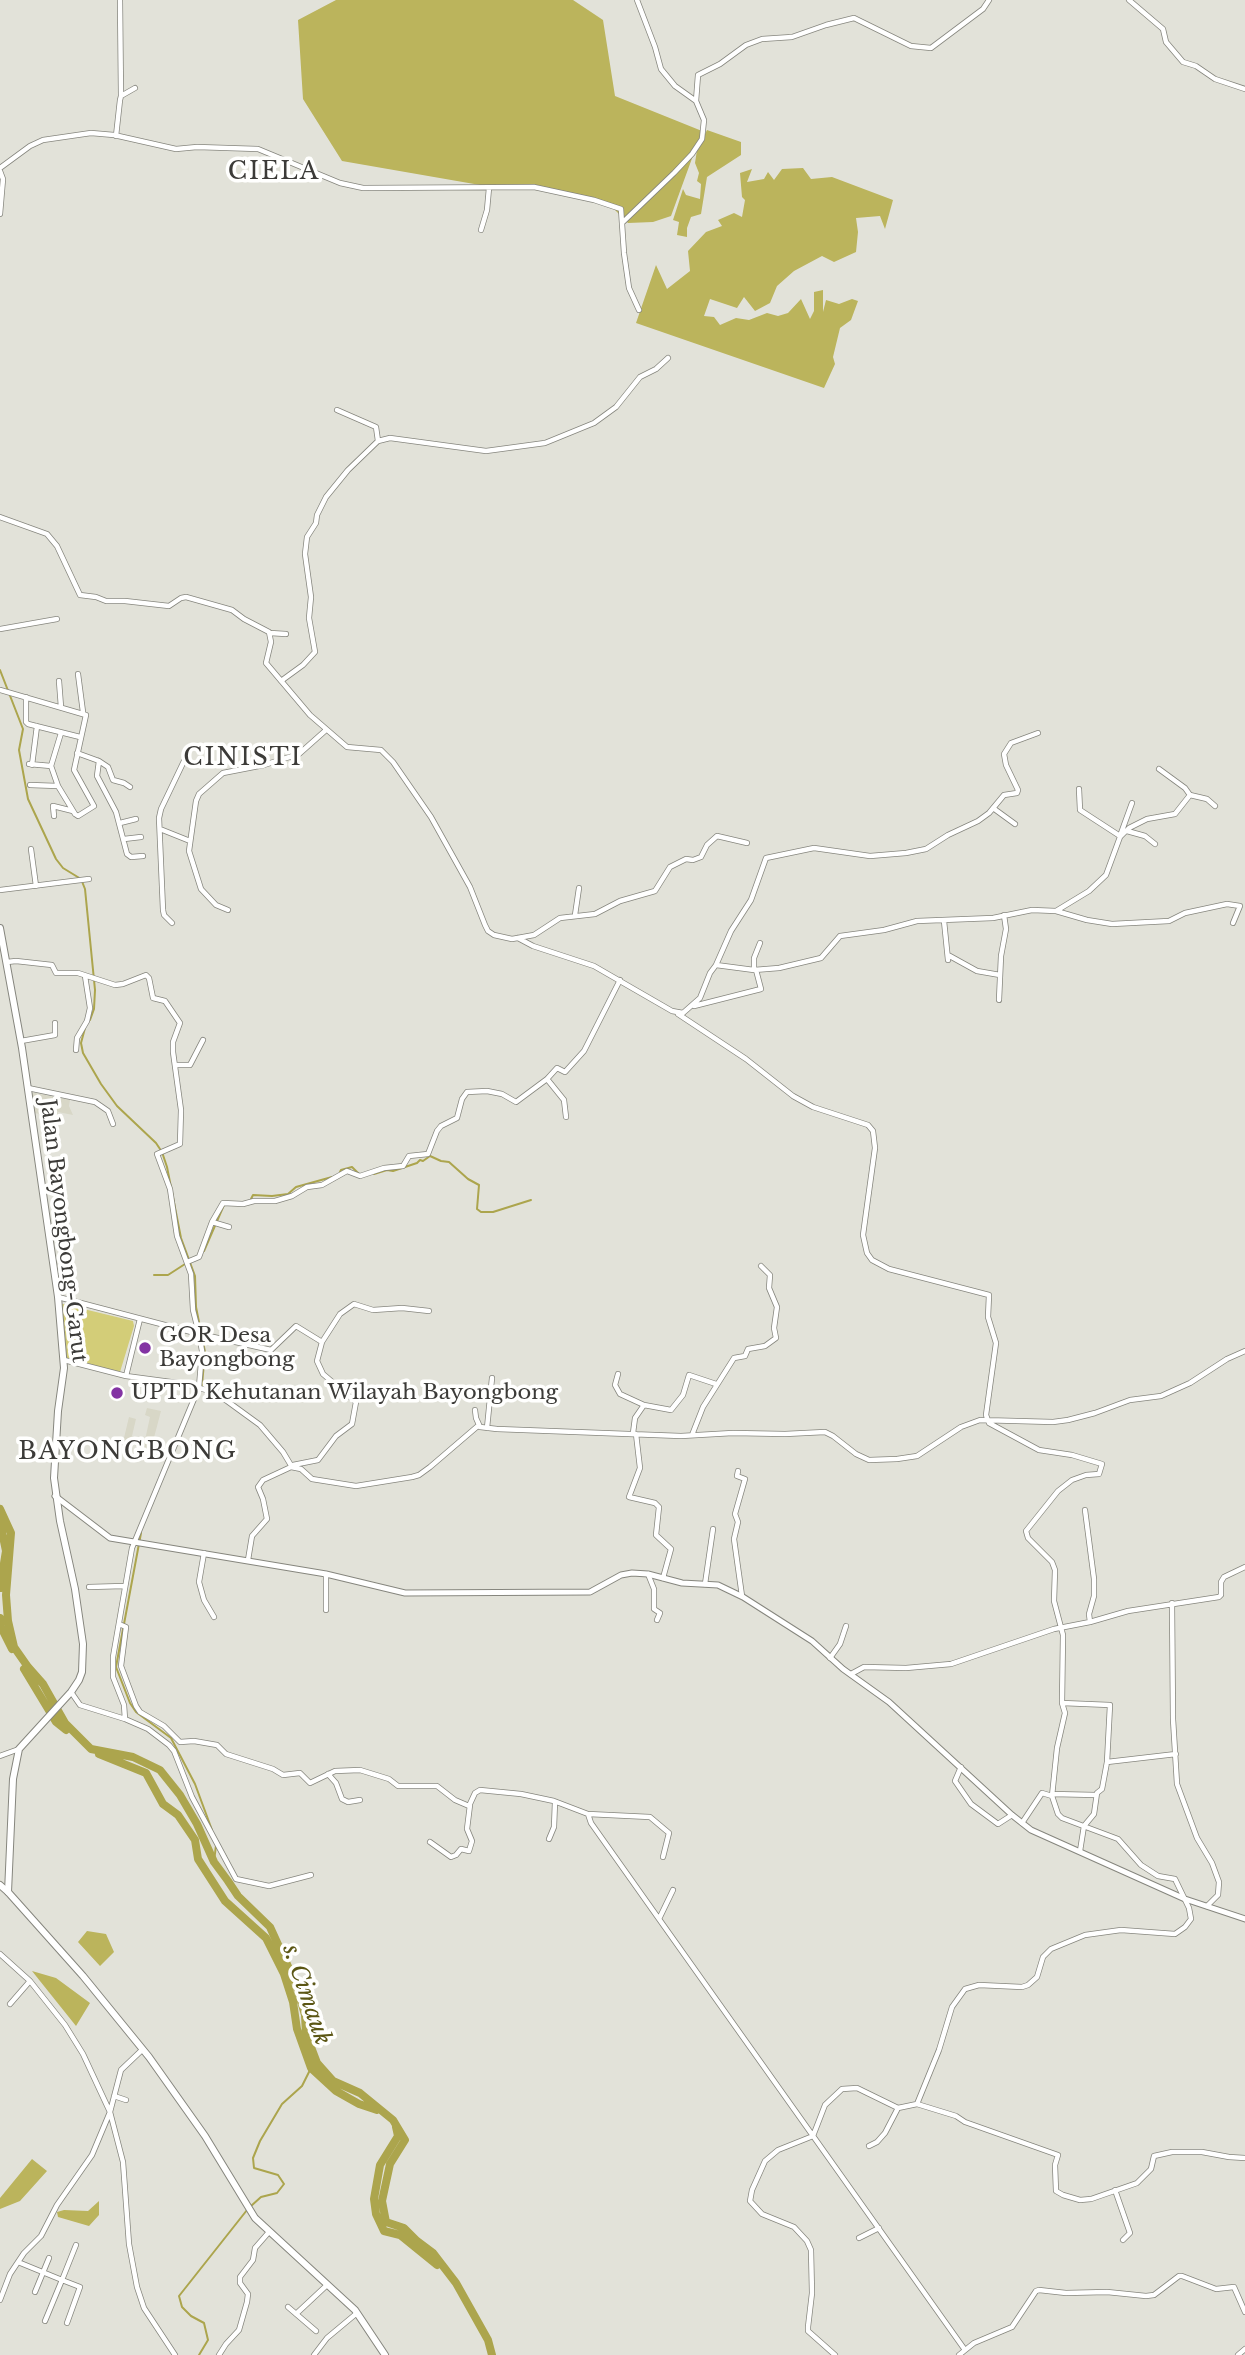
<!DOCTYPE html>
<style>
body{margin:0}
canvas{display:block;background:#e2e2d9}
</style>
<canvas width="1245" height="2355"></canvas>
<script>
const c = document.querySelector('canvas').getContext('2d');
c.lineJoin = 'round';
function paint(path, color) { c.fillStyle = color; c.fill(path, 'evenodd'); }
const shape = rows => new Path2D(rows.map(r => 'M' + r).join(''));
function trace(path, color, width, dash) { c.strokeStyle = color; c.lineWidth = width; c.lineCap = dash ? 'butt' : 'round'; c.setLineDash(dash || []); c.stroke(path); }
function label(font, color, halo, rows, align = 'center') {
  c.font = font + ' "Libre Baskerville",serif'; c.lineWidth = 7; c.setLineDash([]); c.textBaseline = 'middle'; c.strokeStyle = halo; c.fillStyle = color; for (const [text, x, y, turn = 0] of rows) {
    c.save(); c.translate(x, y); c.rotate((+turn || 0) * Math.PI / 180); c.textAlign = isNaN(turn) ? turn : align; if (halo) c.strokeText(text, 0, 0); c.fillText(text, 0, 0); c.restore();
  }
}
const built = shape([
 [30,1092,70,1100,69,1106,73,1115,58,1112,58,1116,33,1113],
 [147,1408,161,1411,151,1449,123,1442,129,1417,136,1419,132,1436,145,1440,150,1417,145,1415]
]);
const green = shape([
 [59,1303,133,1321,134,1326,120,1372,63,1361]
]);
const forest = shape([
 [336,0,573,0,603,20,615,96,702,131,671,216,653,222,628,223,609,204,526,186,480,185,342,161,303,99,298,20],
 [707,130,741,142,741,155,707,177,701,214,691,217,687,228,687,237,677,235,679,222,673,220,683,189,686,195,700,199,701,184,697,181,699,173,695,163,697,150],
 [803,168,811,179,832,177,893,200,885,229,880,216,856,218,858,232,856,252,834,262,822,256,794,271,777,286,770,303,755,311,744,297,737,308,710,299,704,316,714,317,720,325,736,318,749,320,767,313,778,316,788,313,801,299,810,319,814,311,814,292,823,290,823,312,826,300,839,304,852,299,858,301,851,320,840,328,833,357,835,364,824,388,636,323,656,265,667,289,690,271,688,251,706,232,722,226,718,220,734,213,742,217,745,200,742,197,740,173,752,169,747,182,764,179,768,172,774,180,782,169],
 [87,1931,106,1934,114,1952,100,1966,78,1942],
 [32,1971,56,1978,90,2003,76,2026],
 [32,2159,47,2171,20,2201,0,2209,0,2198],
 [99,2201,99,2215,89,2226,58,2217,57,2212,64,2210,88,2211]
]);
const stream = shape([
 [0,670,23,729,19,750,28,799,56,859,63,868,81,879,85,889,95,990,94,1009,90,1020],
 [85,1028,81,1043,83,1053,101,1084,117,1106,156,1143,162,1152,167,1167,181,1238,195,1276,196,1307,205,1352,202,1385],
 [340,1172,341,1170,352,1167,358,1173],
 [374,1174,387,1170,393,1171,417,1163,420,1160,423,1161,430,1156,441,1161,449,1162,468,1179,479,1185,477,1209,481,1212,493,1212,531,1200],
 [251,1199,253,1195,272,1196,288,1194,296,1187,332,1177],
 [204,1251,224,1205],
 [154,1275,168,1275,185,1264],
 [124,1624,141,1533],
 [123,1629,116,1667,130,1703,136,1712,171,1738,195,1784,212,1830],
 [214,1862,216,1845],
 [251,2206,261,2197,277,2193,284,2184,278,2175,254,2168,253,2158,260,2141,282,2104,302,2086,311,2068],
 [199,2355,208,2340,204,2323,191,2316,182,2307,179,2296,247,2210]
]);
const river = shape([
 [0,1509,11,1533,6,1595,8,1621,14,1647,28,1667,43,1684,65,1723,91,1749,133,1757,160,1770,180,1795,197,1824,214,1862,228,1881,238,1896,270,1927,296,1984,305,2015,306,2034,317,2063,333,2081,360,2093,393,2120,405,2140,390,2164,382,2201,386,2222,404,2228,417,2241,433,2253,456,2283,488,2340,492,2355],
 [0,1522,6,1551,0,1588],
 [0,1618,1,1627,12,1649],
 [24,1669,56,1722,66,1730],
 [99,1754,146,1773,163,1804,178,1815,195,1840,198,1859,225,1901,266,1938,284,1974,293,2002,297,2029,311,2068,336,2091,359,2104,377,2110],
 [396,2127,398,2136,380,2165,374,2199,376,2214,384,2231,400,2235,437,2265]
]);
const minor = shape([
 [120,0,121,96],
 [637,0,655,47,661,69,675,86,696,101],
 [1129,0,1163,29,1166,42,1183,62,1196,66,1215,79,1245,89],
 [116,136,120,100,121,96,135,88],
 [0,168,30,146,43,140,91,133,114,135,176,149,197,147,258,149,340,183,363,188,534,187,594,200,621,209,624,253,629,288,639,310],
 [0,171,3,179,0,214],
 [623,222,674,173,692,154,702,139,704,120,696,101,698,75,720,64,746,45,762,39,792,37,826,25,854,18,911,46,931,48,983,9,989,0],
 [481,230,487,210,489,188],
 [337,410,376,427,378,441],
 [0,517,47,534,57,546,80,595,96,597,106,601,125,601,169,606,181,598,186,597,232,610,244,619,269,632,271,642,266,663,310,715,347,747,381,750,393,762,431,817,470,887,485,925,488,931,494,935,512,939,534,935,560,918,595,914,620,901,655,891,670,867,686,859,693,860,701,857,707,845,717,836,747,843],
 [0,629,57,619],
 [270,633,286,634],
 [78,674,83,712],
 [59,681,61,707],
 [281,681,303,665,315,652,309,618,311,597,305,554,307,537,316,523,317,515,326,497,348,470,378,441,390,438,486,451,545,443,594,423,616,407,640,377,656,369,668,358],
 [0,690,86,715,74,770,94,806,78,816,75,814,58,786,51,766,61,733],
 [26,697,26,722,28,724,80,737],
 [77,753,99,761,97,776,116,812,127,854,131,857,143,856],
 [99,761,108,767,113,780,124,783,130,787],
 [29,764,51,766],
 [32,765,37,726],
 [1159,769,1185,788,1190,795],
 [30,785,58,786],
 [1079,789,1080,810,1120,836,1132,803],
 [993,808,1015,824],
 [54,816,53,806,73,811],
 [120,823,136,819],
 [160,829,190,841],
 [1127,831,1145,836,1155,844],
 [124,839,141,837],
 [31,849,36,886],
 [0,890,89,879],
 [228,910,216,905,201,889,189,851,196,801,199,794,223,773,264,765,299,754,326,730],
 [1056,911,1087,920,1112,924,1169,921,1185,913,1227,904,1240,906,1233,923],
 [575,915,579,888],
 [944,921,948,960],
 [172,923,164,915,163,910,159,818,161,809,184,761],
 [518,938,533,946,594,966,672,1011,683,1013,700,998,710,973,716,965,754,970,779,968,821,958,840,936,884,930,917,921,993,918,1032,910,1056,911,1089,891,1106,875,1120,837,1129,828,1147,819,1175,814,1190,795,1207,799,1215,806],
 [948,955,977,971,1000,975],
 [7,962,16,961,52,965,56,973,78,973,115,985,123,984,146,975,149,978,153,998,165,1001,180,1023,173,1042,173,1052,181,1110,180,1144,157,1154,170,1189,177,1236,191,1274,193,1310,199,1334],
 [716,965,731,931,751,900,766,858,814,848,870,856,906,853,926,849,948,835,978,821,989,813,1004,795,1017,793,1018,790,1006,765,1004,754,1011,743,1038,733],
 [754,970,754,958,760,943],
 [999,1000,1001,956,1006,929,1004,915],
 [694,1006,761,989,756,970],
 [678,1014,746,1059,793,1096,813,1107,868,1125,873,1131,875,1148,863,1235,867,1253,872,1260,889,1269,989,1295,988,1317,996,1343,986,1415,989,1423,1039,1450,1072,1455,1102,1464,1099,1474,1086,1475,1072,1480,1058,1491,1026,1531,1028,1538,1052,1562,1055,1570,1054,1601,1063,1635,1062,1703,1065,1713,1057,1748,1052,1796,1042,1793,1022,1823],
 [21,1041,55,1035,55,1023],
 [76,1050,77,1038,87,1021,90,1008,85,976],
 [175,1065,190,1065,203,1040],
 [547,1079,564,1100,566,1117],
 [28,1088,95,1102,108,1111,113,1124],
 [212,1222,229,1227],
 [187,1262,199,1257,212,1222,223,1203,243,1204,254,1201,275,1201,292,1196,307,1187,322,1185,347,1171,360,1176,384,1168,403,1166,409,1156,428,1154,437,1131,441,1126,457,1118,462,1099,467,1092,487,1091,502,1094,516,1102,547,1079,557,1068,565,1072,584,1051,620,980],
 [58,1297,199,1334,202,1351,199,1387,132,1548,113,1657,113,1677,124,1705,125,1719,148,1729,169,1745,174,1751,192,1797,236,1879,269,1886,311,1875],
 [200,1334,271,1350,296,1326,322,1342],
 [64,1360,126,1376,186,1384,216,1393,260,1425,283,1452,292,1467],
 [618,1374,615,1385,620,1394,644,1405],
 [126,1376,140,1319],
 [475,1410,476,1418,480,1427,497,1429,681,1436,733,1433,785,1434,825,1432,833,1436,856,1454,869,1460,897,1459,917,1456,961,1427,980,1420,1053,1422,1068,1420,1095,1413,1130,1400,1161,1396,1190,1383,1227,1359,1245,1351],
 [487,1428,492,1378],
 [633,1433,635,1418,644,1405,671,1410,683,1395,689,1375,716,1384],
 [636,1434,640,1468,629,1497,655,1503,659,1507,656,1535,671,1549,663,1578],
 [692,1435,703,1407,734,1358,745,1356,748,1349,765,1346,776,1338,774,1328,777,1307,769,1288,770,1275,761,1266],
 [293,1465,318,1460,336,1436,352,1424,356,1402,323,1374,317,1361,322,1342,340,1314,354,1304,373,1310,402,1308,429,1311],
 [738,1471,737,1476,745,1479,735,1514,738,1522,734,1539,742,1596],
 [1085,1510,1094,1579,1094,1596,1089,1614,1090,1622],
 [204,1553,199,1582,204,1600,214,1617],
 [248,1560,252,1536,267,1519,263,1499,258,1487,263,1480,291,1467,301,1469,312,1479,356,1486,412,1477,419,1475,430,1467,479,1425],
 [648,1574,654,1589,654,1609,660,1613,657,1620],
 [705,1584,713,1529],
 [89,1587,124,1586],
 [1172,1603,1173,1719,1177,1784,1197,1838,1212,1863,1219,1882,1218,1895,1207,1906],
 [326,1610,326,1574],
 [119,1624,126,1627,121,1666,136,1706,140,1712,164,1726,180,1742,194,1741,217,1745,226,1754,273,1769,283,1775,300,1773,310,1783,335,1771,360,1770,389,1779,398,1786,437,1786,455,1800,469,1806,475,1793,480,1790,521,1794,554,1801,588,1814,650,1817,669,1833,663,1857],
 [830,1658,840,1644,846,1626],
 [851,1674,864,1667,906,1668,951,1664,1054,1629,1090,1622,1128,1611,1219,1597,1221,1595,1221,1582,1224,1577,1245,1567],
 [71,1692,80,1705,125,1719],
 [1062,1703,1110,1705,1107,1762],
 [0,1756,19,1749],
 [961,1767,955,1781,971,1804,998,1824,1012,1815],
 [328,1774,336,1783,342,1799,348,1802,360,1800],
 [1052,1794,1096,1795],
 [588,1814,591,1823,659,1919],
 [549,1839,554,1827,555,1802],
 [430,1842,451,1857,456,1855,461,1849,469,1851,472,1841,467,1829,470,1805],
 [1080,1851,1084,1826,1094,1814,1097,1793,1102,1789,1107,1762,1176,1754],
 [673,1890,659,1919,965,2350],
 [0,1954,30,1981,65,2025,83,2054,110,2112,123,2162,129,2244,137,2287,144,2308,175,2355],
 [10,2004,30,1981],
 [114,2096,126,2100],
 [917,2104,956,2116,965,2122,1058,2155,1055,2165,1056,2191,1063,2195,1080,2200,1091,2199,1137,2183,1151,2169,1154,2156,1172,2152,1202,2152,1229,2157,1245,2158],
 [869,2146,877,2142,885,2133,898,2108],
 [1115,2190,1130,2233,1123,2240],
 [859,2238,879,2228],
 [18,2262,62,2280,76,2245],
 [35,2292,49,2258],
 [0,2300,10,2274,24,2253,41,2236,57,2205,92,2155,110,2112,121,2070,143,2049],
 [288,2307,316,2331],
 [296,2314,327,2285],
 [45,2321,62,2280,80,2287,67,2323],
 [219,2355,226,2344,239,2330,247,2302,248,2294,240,2283,240,2277,253,2260,255,2248,269,2232],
 [314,2355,327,2338,357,2313],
 [835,2355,808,2331,808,2327,812,2293,811,2250,807,2241,794,2227,762,2214,750,2201,752,2190,765,2161,778,2150,813,2136,825,2105,842,2089,857,2088,898,2108,917,2104,939,2050,952,2007,965,1989,979,1985,1022,1987,1028,1985,1037,1977,1043,1957,1051,1949,1085,1935,1121,1930,1175,1934,1185,1927,1191,1919,1189,1908,1175,1879,1158,1876,1141,1865,1118,1839,1062,1818,1058,1814,1052,1796],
 [959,2355,974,2343,1012,2327,1036,2291,1039,2290,1066,2293,1107,2292,1146,2296,1154,2295,1179,2276,1182,2276,1216,2289,1234,2287,1245,2312],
 [1238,2355,1245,2349]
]);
const tertiary = shape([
 [55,1496,110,1538,326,1574,405,1593,590,1592,621,1575,632,1573,648,1574,682,1583,718,1585,743,1597,812,1641,843,1669,889,1702,1012,1815,1031,1830,1185,1899,1245,1919]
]);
const secondary = shape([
 [0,1885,8,1892]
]);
const primary = shape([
 [0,928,22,1048,58,1297,64,1368,58,1411,54,1478,60,1521,75,1589,83,1644,82,1672,79,1680,71,1692,19,1749,13,1779,8,1892,83,1976,149,2057,205,2136,255,2218,355,2310,385,2355]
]);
const markers = [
 [145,1348,7,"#8333a3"],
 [117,1393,7,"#8333a3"]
];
const streetNames = [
 ["Jalan Bayongbong-Garut",63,1231,83]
];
const poiNames = [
 ["GOR Desa",159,1336],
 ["Bayongbong",159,1360],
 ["UPTD Kehutanan Wilayah Bayongbong",131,1393]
];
const waterNames = [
 ["s. Cimauk",306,1995,71]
];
const quarterNames = [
 ["CIELA",274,172],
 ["CINISTI",243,758],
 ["BAYONGBONG",128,1452]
];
paint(built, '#d8d7c7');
paint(green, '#d3cd78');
paint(forest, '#bbb45c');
trace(stream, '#aca54d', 2);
trace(river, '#aca54d', 8);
trace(minor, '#86867e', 6);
trace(tertiary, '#86867e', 7);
trace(secondary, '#86867e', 8);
trace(primary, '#86867e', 8);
trace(minor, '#fff', 4.5);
trace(tertiary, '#fff', 5);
trace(secondary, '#fff', 6);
trace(primary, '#fff', 6);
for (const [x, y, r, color] of markers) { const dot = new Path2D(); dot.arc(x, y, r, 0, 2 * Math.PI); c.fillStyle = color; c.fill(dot); trace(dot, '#fffffe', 2.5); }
label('21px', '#3c3b38', '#fffffe', streetNames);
label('21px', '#3c3b38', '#fffffe', poiNames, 'left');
label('italic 23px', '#5b5614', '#fffffe', waterNames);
c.letterSpacing = '2px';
label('24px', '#3c3b38', '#fffffe', quarterNames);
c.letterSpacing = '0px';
</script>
